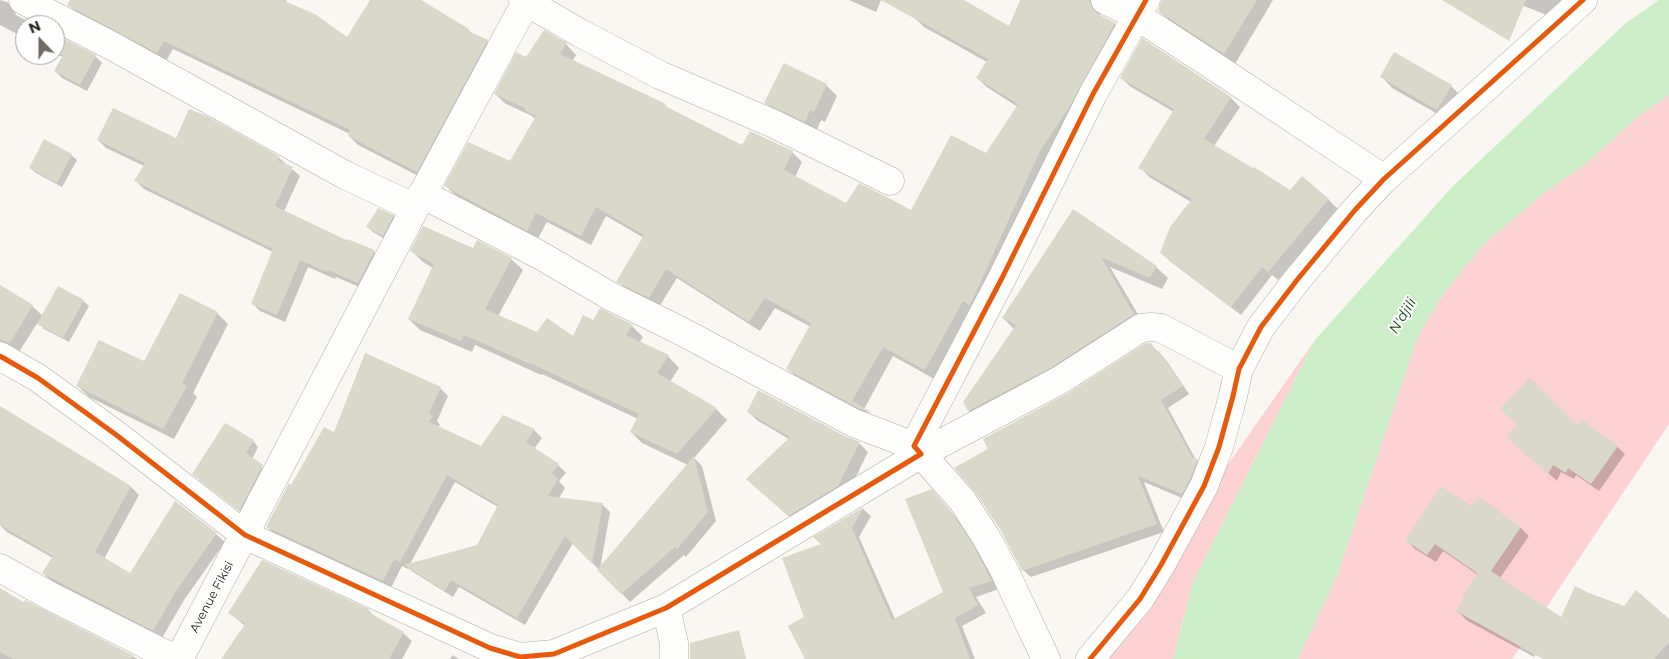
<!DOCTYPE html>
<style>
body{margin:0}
#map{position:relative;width:1669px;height:659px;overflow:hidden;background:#faf6f1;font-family:Montserrat,sans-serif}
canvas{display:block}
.north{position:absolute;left:15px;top:15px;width:50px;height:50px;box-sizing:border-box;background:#fff;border:1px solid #a7a5a3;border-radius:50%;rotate:338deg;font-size:14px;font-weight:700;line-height:20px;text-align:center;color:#231f18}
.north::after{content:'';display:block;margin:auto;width:18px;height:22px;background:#6e6a64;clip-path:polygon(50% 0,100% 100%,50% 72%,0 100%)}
</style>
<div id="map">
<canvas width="1669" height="659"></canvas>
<div class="north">N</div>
</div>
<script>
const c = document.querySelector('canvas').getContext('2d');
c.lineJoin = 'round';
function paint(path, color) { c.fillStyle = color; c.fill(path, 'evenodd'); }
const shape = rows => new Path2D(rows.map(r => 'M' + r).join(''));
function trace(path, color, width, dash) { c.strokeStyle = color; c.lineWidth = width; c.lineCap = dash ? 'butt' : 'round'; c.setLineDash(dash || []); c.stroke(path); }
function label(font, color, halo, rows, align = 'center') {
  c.font = font + ' Montserrat,sans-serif'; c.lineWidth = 4; c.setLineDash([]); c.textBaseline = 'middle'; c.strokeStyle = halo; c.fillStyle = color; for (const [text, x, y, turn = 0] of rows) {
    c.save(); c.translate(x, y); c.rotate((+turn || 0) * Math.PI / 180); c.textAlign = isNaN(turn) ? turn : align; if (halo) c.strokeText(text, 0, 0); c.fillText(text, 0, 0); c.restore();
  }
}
const forest = shape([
 [1669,95,1669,424,1512,659,1298,659,1337,576,1417,339,1441,297,1481,247,1540,196,1583,166,1639,116],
 [1315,340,1193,582,1173,659,1092,659]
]);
const water = shape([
 [1659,0,1669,0,1669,95,1639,116,1583,166,1540,196,1481,247,1441,297,1417,339,1337,576,1298,659,1173,659,1193,582,1315,340,1453,186,1626,23]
]);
const shadow = shape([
 [0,0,7,2,14,9,16,15,35,25,25,25,25,38,0,25],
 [71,0,286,0,285,3,348,39,371,0,419,0,468,30,472,34,487,41,496,50,426,180,358,145,349,136,350,134,173,49,166,61,78,14,69,5],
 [849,0,881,0,876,12],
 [923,0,962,0,1010,27,1021,0,1104,0,1099,11,1101,17,1115,24,1125,34,936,380,893,356,864,409,879,421,798,379,788,369,811,327,775,308,760,331,677,278,659,307,628,292,618,281,644,238,606,216,591,245,547,222,537,240,456,196,446,186,510,162,535,119,532,116,506,104,495,94,527,58,544,32,566,44,576,55,572,61,665,105,670,110,743,146,792,152,802,162,795,177,846,205,912,212,986,155,1018,107,988,88,977,78,987,62,924,27,914,17],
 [1163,0,1273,0,1235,64,1170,21,1159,11],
 [1509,0,1564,0,1554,18],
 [55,36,95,56,102,63,87,91,62,78,55,71,63,57,55,53],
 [1382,77,1451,86,1462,97,1448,120,1392,88],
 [1121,78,1231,98,1240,107,1214,146,1290,191,1328,199,1338,209,1278,280,1272,275,1241,315,1171,262,1161,253,1191,202,1149,177,1140,167,1174,112,1131,87],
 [826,85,837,96,825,122,821,120,816,132,776,113,765,102],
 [98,140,176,140,278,157,300,176,284,211,347,242,348,240,374,252,382,259,366,290,336,277,335,279,308,267,285,322,260,311,252,303,273,252,144,189,136,181,144,166,106,148],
 [71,155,77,160,62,187,36,173,30,168],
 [1074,211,1156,267,1168,278,1162,289,1110,267,1145,326,980,422,969,411,964,402,1014,329,1003,318],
 [393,216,398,222,388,241,373,232,368,227],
 [474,250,511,259,523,270,498,316,538,334,574,338,594,322,632,326,643,337,639,343,668,356,679,368,670,382,716,409,727,420,694,458,702,466,716,521,686,557,684,555,630,602,573,543,525,625,459,587,453,597,413,572,408,568,408,569,402,566,391,588,275,535,267,527,291,487,334,434,440,388,448,396,437,421,440,425,438,427,481,448,534,430,542,438,534,449,558,465,566,473,559,481,565,488,559,498,602,504,610,512,600,569,688,465,642,443,631,432,638,419,542,374,541,375,475,345,472,352,420,330,409,319,433,268,423,262,412,251],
 [455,482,498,507,478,546,410,564],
 [0,285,32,306,43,316,83,301,89,306,69,342,44,329,38,322,19,352,0,348],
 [180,294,217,313,228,324,193,393,197,397,174,439,89,397,78,386,144,363],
 [1150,344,1166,360,1189,394,1168,408,1196,460,1204,468,1189,501,1144,482,1164,532,1031,577,1023,570,990,450,1068,395],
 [0,408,131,487,139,495,104,559,130,574,216,534,225,542,184,600,162,638,52,582,43,573,53,558,7,532,0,525],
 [748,412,846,438,859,443,868,452,847,495,798,524,757,488,789,439,758,421],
 [1581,421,1618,447,1625,454,1599,491,1576,475,1574,479,1561,472,1557,481,1508,437,1518,425,1577,427],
 [253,441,258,447,252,459,267,471,245,515,199,480],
 [1478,498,1521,528,1529,536,1500,578,1561,618,1588,594,1625,608,1669,620,1669,659,1546,659,1536,653,1534,657,1466,620,1458,611,1478,575,1443,551,1436,562,1415,549,1407,540,1471,507],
 [939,499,957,519,980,555,999,589,976,597,986,613,962,626,975,659,807,659,805,618,822,545,815,538,863,509,871,516,859,537,895,619,944,592],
 [0,589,23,604,25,601,138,659,0,659],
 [368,610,375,617,403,633,412,641,402,659,223,659,245,626,230,613],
 [453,655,459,659,450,659]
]);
const building = shape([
 [70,0,282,0,315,14,347,37,370,0,421,0,469,29,468,31,488,40,417,172,348,136,350,130,164,41,157,53,67,5],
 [881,0,964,0,1009,26,1020,0,1090,0,1092,8,1098,14,1115,23,1070,106,1040,151,970,305,963,301,925,370,883,347,852,401,873,413,860,409,786,369,811,323,765,298,749,322,666,269,649,298,616,282,644,235,596,207,581,236,536,213,527,231,444,186,468,142,510,161,536,116,524,110,525,108,494,94,516,52,526,57,544,30,567,43,560,54,666,104,665,106,742,145,750,131,793,151,784,170,846,203,859,183,885,196,911,210,951,135,986,153,1018,104,976,78,988,59],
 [1162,0,1257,0,1224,54,1158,11],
 [1442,0,1526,0,1509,41],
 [55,34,96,55,80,85,54,71,63,55,55,51],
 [1142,38,1231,97,1204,139,1253,168,1254,167,1290,190,1302,176,1329,199,1268,272,1262,267,1231,307,1160,253,1170,227,1192,199,1138,168,1174,109,1120,78],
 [1394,52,1452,85,1437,110,1380,77],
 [784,63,827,84,814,112,810,110,805,122,764,103],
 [113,108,176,138,189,109,207,116,279,156,277,160,293,167,275,206,346,240,347,239,375,250,358,283,328,270,327,272,300,260,277,315,251,304,273,249,134,181,145,163,97,140],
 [44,139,72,154,57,183,29,168],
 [378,208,394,215,383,236,366,227],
 [1073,209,1157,266,1150,278,1101,257,1134,314,1052,367,968,411,963,402,1016,325,1002,318],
 [423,226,473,248,477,240,512,258,485,309,537,332,547,318,573,336,583,315,593,320,600,308,633,325,626,335,669,355,657,373,717,408,677,454,630,432,639,414,530,363,530,364,464,335,461,341,408,319,434,264,410,251],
 [0,285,33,305,10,343,0,340],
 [58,286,84,300,63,338,37,324],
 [180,293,218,312,182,383,187,386,163,429,76,386,99,340,144,361],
 [1146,343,1151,343,1156,352,1159,351,1183,386,1161,400,1192,457,1198,459,1190,479,1182,494,1138,476,1157,524,1022,571,1000,529,975,492,954,468,988,449,983,439,1068,393],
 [365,353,441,387,429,413,433,416,429,422,481,446,503,415,535,429,526,442,559,464,552,473,558,479,548,496,603,503,592,564,565,536,517,618,451,580,445,591,404,565,477,545,498,505,447,475,400,562,394,559,383,581,266,527,289,483,291,485,324,427,334,432],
 [1530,378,1577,425,1581,419,1618,446,1591,484,1568,468,1566,473,1553,465,1548,474,1506,437,1517,425,1500,409],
 [758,390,847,437,860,442,838,486,788,516,746,479,790,437,747,412],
 [0,406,131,486,95,552,130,573,175,501,217,533,176,591,153,631,42,573,53,556,0,525],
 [225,423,254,440,246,453,263,465,239,511,192,474],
 [694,456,708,512,677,549,675,547,621,594,597,570],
 [1441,486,1471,506,1478,496,1521,527,1491,571,1561,617,1575,586,1589,593,1624,606,1636,590,1669,619,1669,642,1654,659,1543,659,1456,611,1464,598,1462,597,1477,573,1435,544,1427,555,1405,540],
 [932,489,950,510,973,545,992,581,969,588,978,605,955,618,970,659,805,659,788,626,804,617,782,558,821,544,813,537,864,507,852,528,892,620,943,592,905,499],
 [262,560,369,609,368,612,404,632,389,659,221,659,245,624,228,613],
 [0,588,23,602,25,600,134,656,131,659,13,659,0,652],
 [739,630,746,659,690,659,690,643]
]);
const street = shape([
 [23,0,112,46,345,175,415,208],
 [523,0,580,33,660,75,774,124,890,181],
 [1105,0,1137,16,1212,65,1384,179],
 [422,194,538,254,610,296,679,330,854,423,914,446],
 [0,356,38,378,115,434,245,535,490,648,520,657,554,654,666,608,921,454,914,446,1002,278,1093,94,1146,0],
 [0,568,52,597,175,659],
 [666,608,674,643,674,659],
 [179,659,415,208,527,0],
 [1046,659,1003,568,986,537,962,500,921,454,1060,380,1141,328,1151,327,1161,328,1239,369],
 [1090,659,1140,599,1161,565,1204,486,1219,447,1233,396,1239,369,1261,327,1297,280,1355,210,1384,179,1583,0]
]);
const cycleway = shape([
 [0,356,38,378,115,434,245,535,490,648,520,657,554,654,666,608,921,454,914,446,1002,278,1093,94,1146,0],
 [1090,659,1140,599,1161,565,1204,486,1219,447,1233,396,1239,369,1261,327,1297,280,1355,210,1384,179,1583,0]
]);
const streetNames = [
 ["Avenue Fikisi",212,597,-62]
];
const waterNames = [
 ["N'djili",1403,316,-59]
];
paint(forest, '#fcd1d2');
paint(water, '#cbeec7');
paint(shadow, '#0003');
paint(building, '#d9d8c9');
trace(street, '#b2aeaa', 29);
trace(street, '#fefefd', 28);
trace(cycleway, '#e8590c', 5);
label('12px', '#231f18', '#fff', streetNames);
label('italic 14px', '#134514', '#fff', waterNames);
</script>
